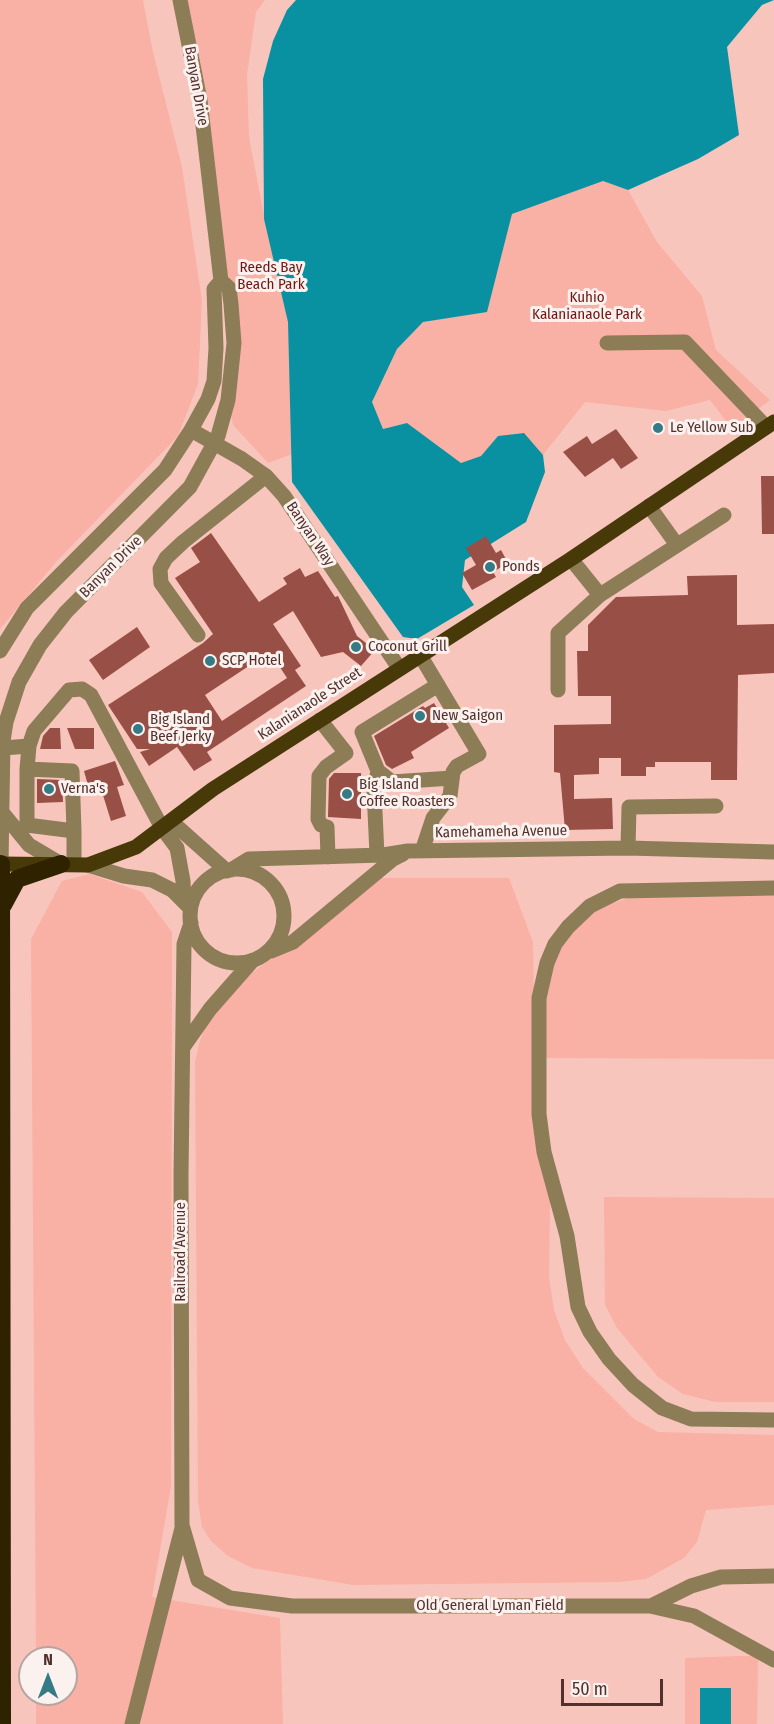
<!DOCTYPE html>
<style>
body{margin:0}
#map{position:relative;width:774px;height:1724px;overflow:hidden;background:#f8c5bd;font-family:"Fira Sans Condensed",sans-serif}
canvas{display:block}
.north{position:absolute;left:18px;top:1646px;width:60px;height:60px;box-sizing:border-box;background:#fbf2f0;border:2px solid #b7a5a2;border-radius:50%;rotate:0deg;font-size:16px;font-weight:700;line-height:24px;text-align:center;color:#52312c}
.north::after{content:'';display:block;margin:auto;width:21px;height:27px;background:#357b86;clip-path:polygon(50% 0,100% 100%,50% 72%,0 100%)}
.scale{position:absolute;left:561px;top:1679px;width:102px;height:27px;box-sizing:border-box;border:3px solid #52312c;border-top:0;padding-left:8px;font-size:18px;line-height:21px;white-space:nowrap;color:#52312c;-webkit-text-stroke:4px #fbf2f0;paint-order:stroke}
</style>
<div id="map">
<canvas width="774" height="1724"></canvas>
<div class="north">N</div>
<div class="scale">50 m</div>
</div>
<script>
const c = document.querySelector('canvas').getContext('2d');
c.lineJoin = 'round';
function paint(path, color) { c.fillStyle = color; c.fill(path, 'evenodd'); }
const shape = rows => new Path2D(rows.map(r => 'M' + r).join(''));
function trace(path, color, width, dash) { c.strokeStyle = color; c.lineWidth = width; c.lineCap = dash ? 'butt' : 'round'; c.setLineDash(dash || []); c.stroke(path); }
function label(font, color, halo, rows, align = 'center') {
  c.font = font + ' "Fira Sans Condensed",sans-serif'; c.lineWidth = 6; c.setLineDash([]); c.textBaseline = 'middle'; c.strokeStyle = halo; c.fillStyle = color; for (const [text, x, y, turn = 0] of rows) {
    c.save(); c.translate(x, y); c.rotate((+turn || 0) * Math.PI / 180); c.textAlign = isNaN(turn) ? turn : align; if (halo) c.strokeText(text, 0, 0); c.fillText(text, 0, 0); c.restore();
  }
}
const green = shape([
 [0,0,143,0,153,52,182,167,202,301,198,384,178,436,56,562,0,629],
 [180,0,265,0,256,12,247,75,249,137,266,226,310,247,298,452,268,463,233,425,228,400,234,343],
 [603,181,628,190,657,242,702,296,716,350,770,400,732,429,710,400,666,411,585,402,543,455,523,433,498,436,481,456,461,463,407,423,383,429,372,402,397,349,423,322,487,311,512,214],
 [89,874,142,892,172,932,171,1486,152,1597,280,1618,283,1724,36,1724,36,1694,66,1694,66,1658,36,1658,31,939,62,881],
 [381,878,509,878,533,942,534,1001,550,1200,549,1277,554,1310,565,1340,583,1368,634,1419,658,1432,774,1435,774,1505,706,1510,697,1542,684,1558,646,1579,619,1582,353,1585,252,1568,228,1556,211,1541,202,1527,198,1501,195,1062,200,1040,209,1017,242,980],
 [774,895,774,1059,544,1058,544,1007,554,960,564,942,580,923,601,907,635,896],
 [604,1197,774,1198,774,1402,715,1402,683,1394,658,1377,617,1328,605,1305],
 [738,1656,758,1656,757,1724,685,1724,685,1658]
]);
const water = shape([
 [296,0,774,0,762,5,727,47,739,135,698,159,628,190,603,181,512,214,487,312,423,322,397,349,372,402,383,429,407,423,461,463,481,456,498,436,524,433,543,455,545,472,526,522,465,560,462,587,474,605,417,639,403,637,292,482,288,322,264,219,263,79,273,41,287,10],
 [700,1688,731,1688,731,1724,700,1724]
]);
const building = shape([
 [616,429,638,458,621,469,613,458,585,477,563,452,587,436,592,444],
 [761,476,774,476,774,534,762,534],
 [211,533,259,602,287,584,283,578,300,568,305,577,318,571,335,597,338,596,357,636,375,650,361,666,343,652,321,657,293,611,273,624,301,666,295,670,306,686,207,752,212,760,194,771,177,747,149,766,140,752,150,749,137,749,108,705,203,643,213,634,175,578,200,562,191,548],
 [270,652,287,678,222,721,205,695],
 [486,536,496,553,501,550,508,563,493,572,496,577,472,590,462,573,476,565,466,548],
 [737,575,737,625,774,624,774,673,738,675,737,780,711,780,711,762,655,762,655,767,646,767,646,776,621,776,621,758,599,758,599,774,574,775,574,799,612,798,613,829,565,830,560,773,554,772,554,725,611,724,611,696,578,696,577,651,588,651,588,625,616,597,688,595,687,576],
 [137,627,150,647,103,680,89,660],
 [434,703,449,728,411,752,414,758,392,769,386,765,374,736,423,706,425,708],
 [50,728,60,728,61,749,40,749,43,736],
 [67,728,94,728,94,749,75,749],
 [115,761,124,785,117,787,126,816,111,821,102,792,91,796,84,771],
 [334,773,361,773,361,819,328,817,329,779],
 [37,779,62,780,63,802,37,803]
]);
const minor = shape([
 [607,343,685,342,766,427],
 [191,430,242,459,266,476,284,496,399,668],
 [649,506,677,545],
 [571,559,600,595],
 [198,635,161,583,160,569,166,558,183,542,266,476],
 [0,651,27,608,165,470,191,430,208,399,214,381,216,348,214,289,221,281],
 [420,655,479,754,457,766,453,772,450,796,433,818,422,851],
 [438,685,362,732,378,771,392,782,452,778],
 [558,690,558,633,600,595,724,515],
 [320,720,346,753,326,767,319,776,318,819,321,825,327,827,328,857],
 [29,746,34,731,69,690,82,689,91,695,162,828,177,848,183,881,184,902],
 [3,748,29,746,27,769,27,825,74,831,72,771,27,769],
 [1,811,29,845,61,864],
 [171,821,227,871],
 [628,848,629,807,716,806],
 [377,855,374,790,378,771],
 [1,864,3,741,6,722,19,682,40,645,66,612,190,487,218,436,228,400,234,343,231,304,229,288,221,281,200,100,180,0],
 [74,864,74,831],
 [88,865,124,876,152,880,172,890,188,906],
 '190 916a47 47 0 1 1 94 0a47 47 0 1 1-94 0Z',
 [231,870,249,859,383,855,408,851,628,848,774,852],
 [774,888,620,891,590,906,568,927,555,944,547,963,539,998,539,1114,544,1152,567,1236,578,1307,590,1332,609,1359,633,1385,662,1408,691,1419,774,1420],
 [191,923,184,944,181,1175,182,1525,198,1580,230,1598,292,1606,650,1606,694,1616,774,1660],
 [271,951,293,942,393,859,403,854],
 [184,1046,210,1009,253,960],
 [651,1606,691,1586,721,1577,774,1576],
 [132,1724,182,1528]
]);
const major = shape([
 [0,864,88,865,136,847,213,789,571,559,774,422]
]);
const highway = shape([
 [1,864,2,1724],
 [3,905,17,879,61,864]
]);
const markers = [
 [658,428,6,"#357b86"],
 [490,567,6,"#357b86"],
 [356,647,6,"#357b86"],
 [210,661,6,"#357b86"],
 [420,716,6,"#357b86"],
 [138,729,6,"#357b86"],
 [49,789,6,"#357b86"],
 [347,794,6,"#357b86"]
];
const streetNames = [
 ["Banyan Drive",196,86,80],
 ["Banyan Way",310,534,56],
 ["Banyan Drive",111,567,-45],
 ["Kalanianaole Street",310,704,-33],
 ["Kamehameha Avenue",501,832,-1],
 ["Railroad Avenue",181,1252,-90],
 ["Old General Lyman Field",490,1606]
];
const parkNames = [
 ["Reeds Bay",271,268],
 ["Beach Park",271,285],
 ["Kuhio",587,298],
 ["Kalanianaole Park",587,315]
];
const poiNames = [
 ["Le Yellow Sub",670,428],
 ["Ponds",502,567],
 ["Coconut Grill",368,647],
 ["SCP Hotel",222,661],
 ["New Saigon",432,716],
 ["Big Island",150,720],
 ["Beef Jerky",150,737],
 ["Big Island",359,785],
 ["Coffee Roasters",359,802],
 ["Verna's",61,789]
];
paint(green, '#f9b0a5');
paint(water, '#0991a1');
paint(building, '#984f45');
trace(minor, '#8c7d56', 15);
trace(major, '#483909', 15);
trace(highway, '#2e2201', 18);
for (const [x, y, r, color] of markers) { const dot = new Path2D(); dot.arc(x, y, r, 0, 2 * Math.PI); c.fillStyle = color; c.fill(dot); trace(dot, '#fbf2f0', 2); }
label('15px', '#52312c', '#fbf2f0', streetNames);
label('15px', '#711610', '#fbf2f0', parkNames);
label('15px', '#52312c', '#fbf2f0', poiNames, 'left');
</script>
